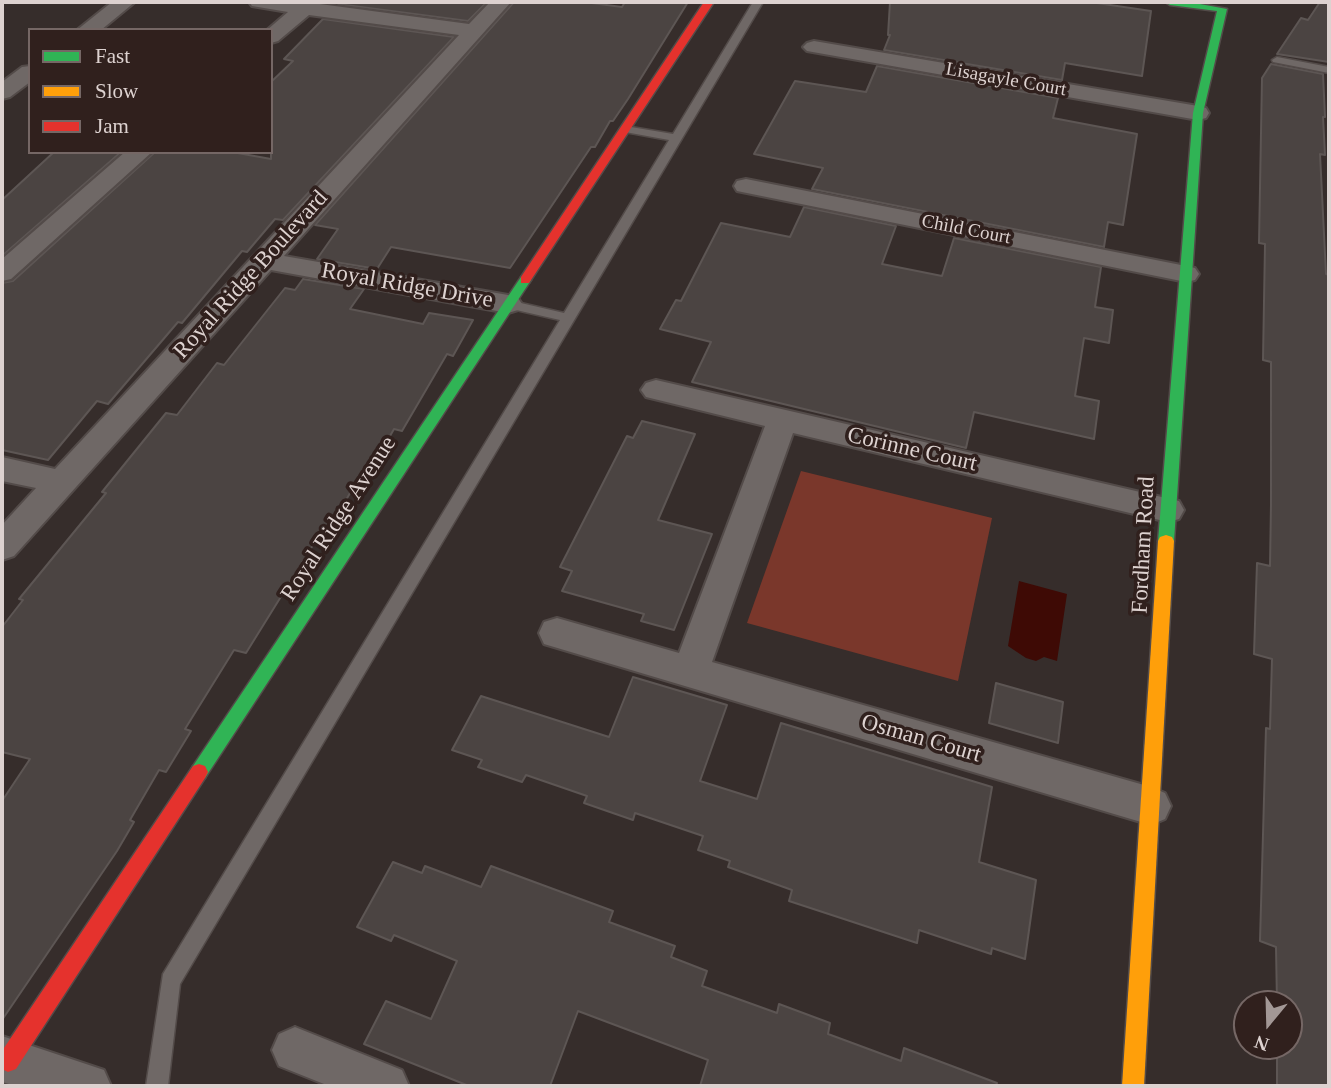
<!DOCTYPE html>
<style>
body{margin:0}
#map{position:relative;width:1331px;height:1088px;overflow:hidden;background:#362d2b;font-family:Georgia,serif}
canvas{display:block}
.frame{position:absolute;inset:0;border:4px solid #ddd2d0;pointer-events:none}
.legend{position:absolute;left:28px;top:28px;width:245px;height:126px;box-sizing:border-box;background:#30201d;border:2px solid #756765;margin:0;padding:9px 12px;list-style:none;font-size:21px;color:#ddd2d0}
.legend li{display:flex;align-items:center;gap:14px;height:35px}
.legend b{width:35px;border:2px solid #756765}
.north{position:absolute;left:1233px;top:990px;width:70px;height:70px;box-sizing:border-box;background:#30201d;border:2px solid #756765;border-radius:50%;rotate:199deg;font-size:19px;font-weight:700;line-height:28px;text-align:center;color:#ddd2d0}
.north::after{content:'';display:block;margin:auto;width:24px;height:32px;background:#a39896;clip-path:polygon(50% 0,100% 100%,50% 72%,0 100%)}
</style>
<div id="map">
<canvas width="1331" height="1088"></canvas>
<div class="frame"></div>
<ul class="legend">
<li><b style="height:9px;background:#30b455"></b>Fast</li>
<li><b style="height:9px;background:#ff9f0a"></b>Slow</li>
<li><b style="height:9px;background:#e5322d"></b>Jam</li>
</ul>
<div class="north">N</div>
</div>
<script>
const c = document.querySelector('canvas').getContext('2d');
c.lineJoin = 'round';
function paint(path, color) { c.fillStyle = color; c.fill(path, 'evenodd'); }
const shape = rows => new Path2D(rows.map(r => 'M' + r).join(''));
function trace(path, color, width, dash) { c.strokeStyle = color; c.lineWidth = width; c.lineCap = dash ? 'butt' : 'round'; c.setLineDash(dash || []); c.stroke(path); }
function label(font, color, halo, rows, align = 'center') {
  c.font = font + ' Georgia,serif'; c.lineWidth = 7; c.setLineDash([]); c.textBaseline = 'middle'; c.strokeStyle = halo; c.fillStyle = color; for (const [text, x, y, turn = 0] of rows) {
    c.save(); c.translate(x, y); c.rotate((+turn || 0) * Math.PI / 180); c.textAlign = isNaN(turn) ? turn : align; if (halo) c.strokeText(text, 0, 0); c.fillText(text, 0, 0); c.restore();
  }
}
const green = shape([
 [801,471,992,518,958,681,747,623]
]);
const water = shape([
 [1019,581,1067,594,1057,661,1044,657,1036,661,1026,658,1008,646]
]);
const building = shape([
 [340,2,487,2,468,21,338,4,340,2],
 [514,2,584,2,622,7,625,2,688,2,628,99,613,121,610,121,595,147,591,147,510,268,391,247,377,269,317,259,338,229,315,225,514,2],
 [890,2,1090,2,1151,11,1142,76,1065,63,1062,80,884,50,890,35,888,35,890,2],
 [1320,2,1329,2,1329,62,1277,54,1301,18,1308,20,1320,2],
 [323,19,454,37,283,220,275,219,247,252,242,251,182,323,178,322,108,404,97,401,48,460,2,450,2,283,13,281,155,152,232,152,271,159,271,82,293,61,284,59,323,19],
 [1271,64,1323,74,1325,117,1323,117,1325,155,1320,154,1326,274,1329,275,1329,1086,1277,1086,1277,1046,1289,1046,1289,1004,1277,1004,1276,947,1260,941,1266,728,1270,729,1272,659,1254,654,1257,563,1270,566,1271,504,1271,362,1263,360,1265,244,1259,243,1262,78,1271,64],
 [877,66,1058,98,1053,118,1137,134,1123,225,1108,222,1104,247,812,189,823,168,754,154,795,81,866,92,877,66],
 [54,152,121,152,2,256,2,200,54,152],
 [804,207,896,226,882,264,942,276,954,238,1101,267,1095,307,1113,310,1109,343,1084,338,1075,396,1099,401,1094,439,974,412,966,448,692,382,711,342,660,329,676,300,681,301,721,223,790,237,804,207],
 [303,279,364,289,350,309,423,324,429,313,473,320,453,356,447,354,402,431,394,429,362,485,355,484,325,538,318,537,246,653,234,650,185,729,191,731,166,772,159,770,130,820,134,822,117,851,2,1020,2,801,30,759,2,752,2,627,23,600,19,599,106,493,102,492,166,413,177,415,217,363,224,365,285,288,295,290,303,279],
 [642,421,695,434,658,520,712,534,674,630,641,621,644,614,562,591,572,571,560,567,627,436,633,438,642,421],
 [633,677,727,705,700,781,757,799,781,723,992,787,979,862,1036,880,1025,959,992,948,991,954,919,930,917,943,789,901,792,890,728,867,730,861,698,850,703,836,635,813,633,820,584,803,587,796,526,775,522,782,478,767,482,760,452,750,481,696,609,737,633,677],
 [996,683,1063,702,1058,743,989,723,996,683],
 [393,862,422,873,425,866,481,887,491,866,613,911,609,922,675,946,671,957,707,971,702,986,777,1013,779,1004,830,1023,828,1034,901,1061,904,1048,997,1083,996,1086,700,1086,708,1060,578,1011,550,1086,469,1086,364,1044,386,1001,431,1019,457,961,394,935,391,941,357,927,393,862]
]);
const lane = shape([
 [753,2,763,2,180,984,168,1086,146,1086,163,974,560,320,503,307,502,304,508,300,564,313,669,140,625,132,620,129,625,126,673,134,753,2],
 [1277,57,1329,67,1329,73,1273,62,1272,60,1277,57]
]);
const street = shape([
 [112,2,135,2,101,30,77,30,112,2],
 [249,2,305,2,469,24,490,2,511,2,284,256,508,295,518,298,522,304,518,310,508,313,271,270,14,556,2,560,2,525,36,488,2,481,2,457,55,469,459,35,309,15,278,41,271,43,271,30,267,30,288,12,252,6,249,2],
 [814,41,1198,106,1206,108,1209,113,1206,118,1198,120,807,51,803,47,807,43,814,41],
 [30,66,30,82,10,97,2,99,2,82,22,67,30,66],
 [125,152,152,152,11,279,2,281,2,259,125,152],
 [746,179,1186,266,1195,268,1199,274,1195,280,1186,282,737,191,734,186,737,181,746,179],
 [656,380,1179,501,1184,510,1179,519,1168,522,793,433,712,662,1151,787,1165,793,1171,806,1165,819,1151,825,544,644,539,633,544,622,557,618,679,653,765,426,646,397,641,390,646,383,656,380],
 [295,1027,402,1070,409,1086,329,1086,279,1066,272,1050,279,1034,295,1027],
 [2,1036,104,1070,111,1086,16,1086,2,1082,2,1036]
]);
const fast = shape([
 [1165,2,1189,2,1227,9,1203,113,1174,541,1172,545,1166,547,1160,545,1158,541,1193,113,1217,11,1170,5,1165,2],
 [525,276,531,280,205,778,199,780,193,778,190,772,193,766,521,277,525,276]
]);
const slow = shape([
 [1166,535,1172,537,1174,541,1144,1086,1122,1086,1158,541,1160,537,1166,535]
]);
const jam = shape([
 [704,2,714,2,529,283,521,283,521,277,704,2],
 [199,764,205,766,208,772,205,778,16,1069,8,1072,2,1069,2,1051,193,766,199,764]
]);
const farStreetnames = [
 ["Lisagayle Court",1006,80,10],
 ["Child Court",966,230,11]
];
const streetNames = [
 ["Royal Ridge Boulevard",251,275,-48],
 ["Royal Ridge Drive",407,286,10],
 ["Corinne Court",912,450,13],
 ["Royal Ridge Avenue",339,519,-57],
 ["Fordham Road",1144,545,-87],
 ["Osman Court",921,739,16]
];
paint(green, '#7a372b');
paint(water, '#3e0a05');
paint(building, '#4b4442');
trace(building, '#5d5654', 2);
trace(lane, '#534b49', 3);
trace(street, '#534b49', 4);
trace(fast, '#534b49', 3);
trace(slow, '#534b49', 3);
trace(jam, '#534b49', 3);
paint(lane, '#6f6866');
paint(street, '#6f6866');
paint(fast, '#30b455');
paint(slow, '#ff9f0a');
paint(jam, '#e5322d');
label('19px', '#ddd2d0', '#30201d', farStreetnames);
label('23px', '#ddd2d0', '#30201d', streetNames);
</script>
